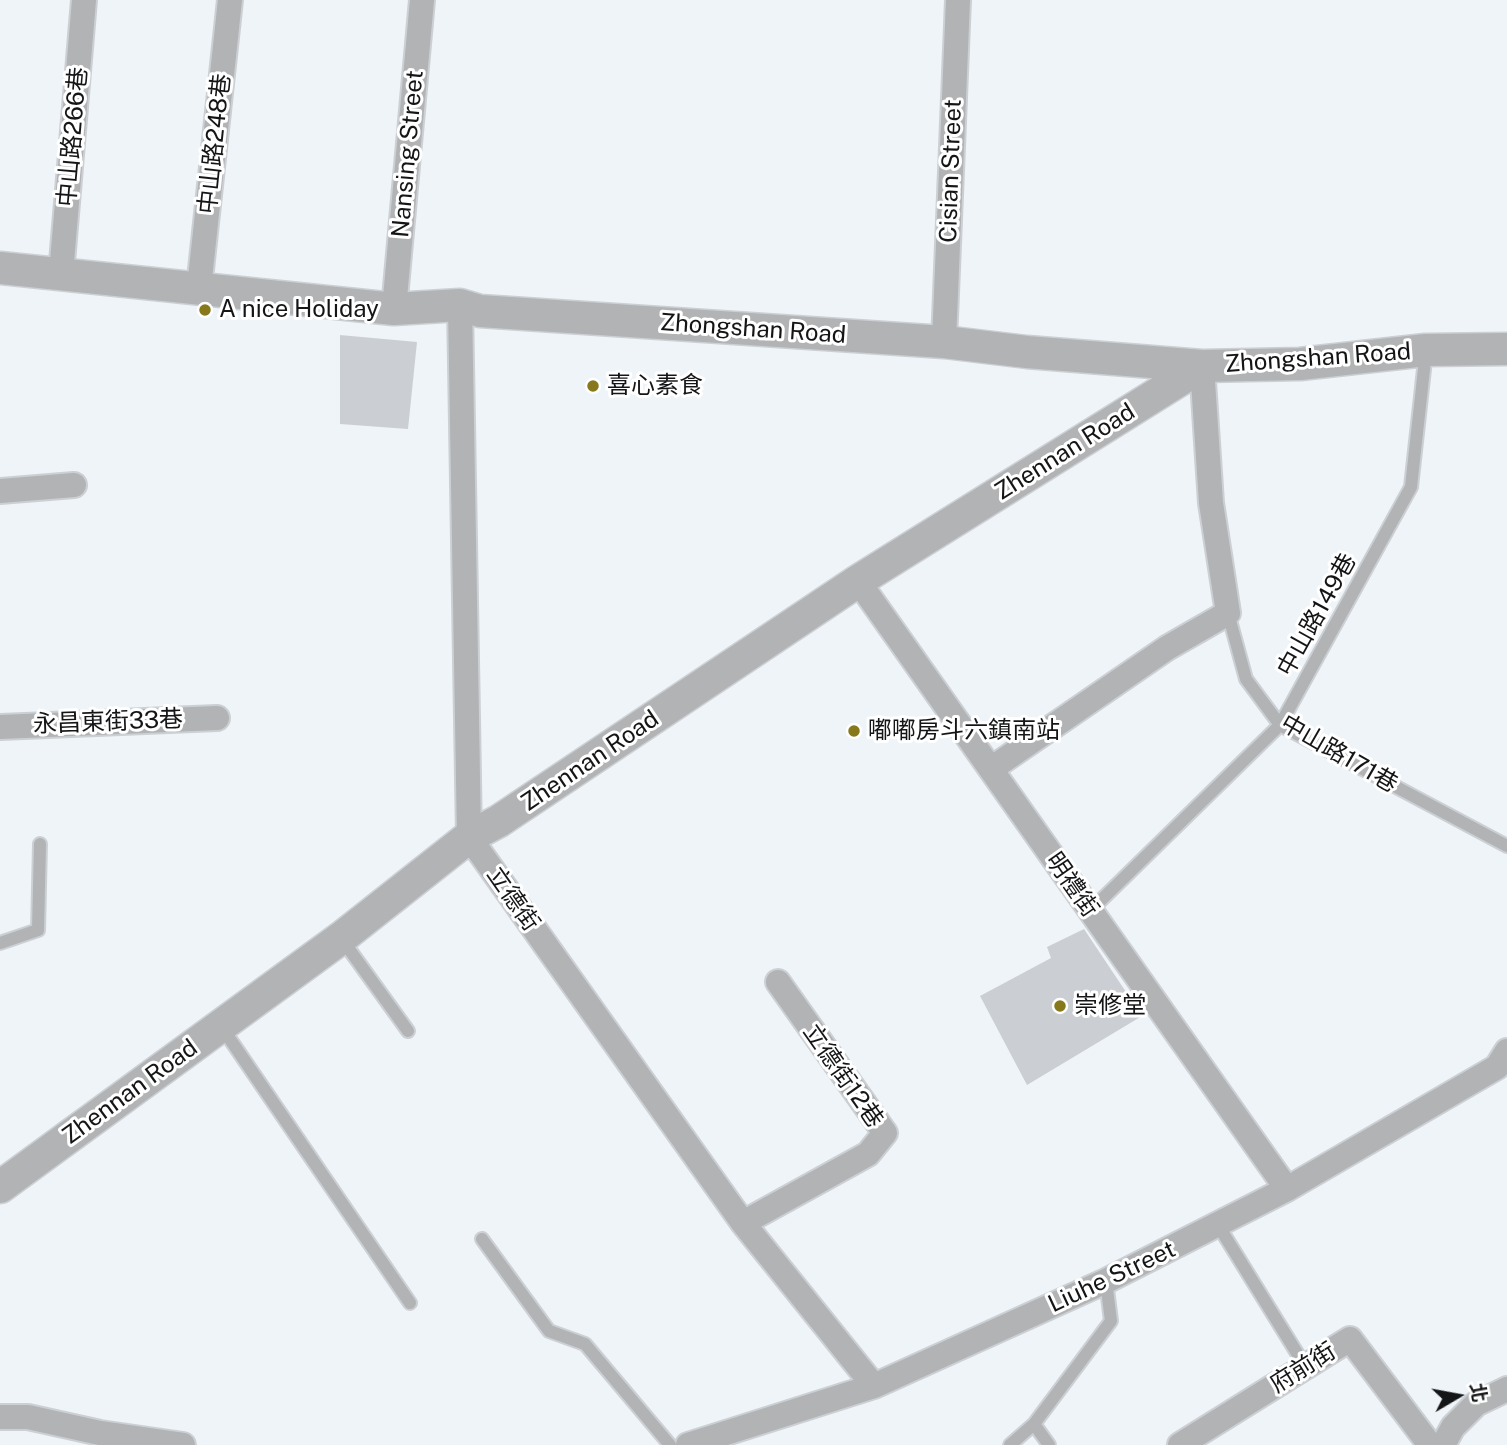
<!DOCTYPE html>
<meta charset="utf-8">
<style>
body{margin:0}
#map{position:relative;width:1507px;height:1445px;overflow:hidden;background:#eff4f8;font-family:"Public Sans","Noto Sans TC",sans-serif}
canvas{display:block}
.north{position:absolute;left:1423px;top:1361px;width:70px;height:70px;-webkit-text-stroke:5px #fff;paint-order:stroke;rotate:80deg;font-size:19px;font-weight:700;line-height:28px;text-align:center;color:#141517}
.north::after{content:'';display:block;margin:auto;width:24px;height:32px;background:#141517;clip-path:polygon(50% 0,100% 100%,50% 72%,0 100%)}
</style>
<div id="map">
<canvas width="1507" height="1445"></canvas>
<div class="north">北</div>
</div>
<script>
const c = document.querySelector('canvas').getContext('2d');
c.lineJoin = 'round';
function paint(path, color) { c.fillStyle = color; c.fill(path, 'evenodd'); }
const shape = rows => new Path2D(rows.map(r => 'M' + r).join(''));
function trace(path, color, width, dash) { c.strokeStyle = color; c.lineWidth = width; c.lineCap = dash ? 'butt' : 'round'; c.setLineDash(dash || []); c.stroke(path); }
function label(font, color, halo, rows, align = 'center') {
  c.font = font + ' "Public Sans","Noto Sans TC",sans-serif'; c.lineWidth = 6; c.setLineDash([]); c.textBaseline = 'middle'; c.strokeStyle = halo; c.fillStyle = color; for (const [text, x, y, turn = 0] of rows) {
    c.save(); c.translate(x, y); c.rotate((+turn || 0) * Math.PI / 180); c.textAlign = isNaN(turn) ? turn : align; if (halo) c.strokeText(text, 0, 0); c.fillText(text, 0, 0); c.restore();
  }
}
const building = shape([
 [340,335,417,342,408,429,340,424],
 [1084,929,1142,1016,1027,1085,980,996,1051,958,1047,947]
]);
const service = shape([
 [1228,613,1246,679,1280,725,1507,846],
 [1090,911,1280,725,1411,487,1426,351],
 [341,938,408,1031],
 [0,943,38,930,40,844],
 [221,1026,410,1303],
 [1218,1225,1305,1366],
 [482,1239,549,1331,585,1344,670,1445],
 [1010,1445,1034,1424],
 [1049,1445,1034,1424,1111,1321,1106,1281]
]);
const minor = shape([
 [61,274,84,0],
 [199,288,230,0],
 [460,305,469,837,743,1223,874,1386],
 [394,309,422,0],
 [944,342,958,0],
 [0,491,74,485],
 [858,581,1287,1189],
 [0,727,217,718],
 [991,769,1167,648,1228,613,1211,503,1202,366],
 [743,1223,868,1154,885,1133,778,982],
 [0,1417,28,1417,100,1433,183,1445],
 [688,1445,874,1386,1106,1281,1287,1189,1497,1067,1507,1051],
 [1180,1445,1350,1339,1430,1445],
 [1443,1445,1453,1427,1476,1404,1507,1389]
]);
const tertiary = shape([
 [0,268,394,309,460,305,480,311,944,342,1027,352,1202,366,1300,364,1426,350,1507,349],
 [0,1187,341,938,469,837,499,821,858,581,1202,366]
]);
const markers = [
 [205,310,7,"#88781c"],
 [593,386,7,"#88781c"],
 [854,731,7,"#88781c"],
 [1060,1006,7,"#88781c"]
];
const streetNames = [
 ["中山路266巷",73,137,-85],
 ["中山路248巷",215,144,-84],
 ["Nansing Street",408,154,-85],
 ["Cisian Street",951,171,-88],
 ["Zhongshan Road",753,329,4],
 ["Zhongshan Road",1318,358,-4],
 ["Zhennan Road",1065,452,-32],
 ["中山路149巷",1317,615,-61],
 ["永昌東街33巷",108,722,-2],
 ["中山路171巷",1339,754,30],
 ["Zhennan Road",590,761,-34],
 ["明禮街",1072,885,55],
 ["立德街",513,899,55],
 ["立德街12巷",843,1076,55],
 ["Zhennan Road",130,1092,-36],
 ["Liuhe Street",1112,1277,-25],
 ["府前街",1303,1368,-32]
];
const poiNames = [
 ["A nice Holiday",219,310],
 ["喜心素食",607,386],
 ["嘟嘟房斗六鎮南站",868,731],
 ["崇修堂",1074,1006]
];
paint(building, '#cbcfd4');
trace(service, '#ccd0d4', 16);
trace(minor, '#ccd0d4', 28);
trace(tertiary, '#ccd0d4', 35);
trace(service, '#b1b3b5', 12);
trace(minor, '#b1b3b5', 24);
trace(tertiary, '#b1b3b5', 32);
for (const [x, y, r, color] of markers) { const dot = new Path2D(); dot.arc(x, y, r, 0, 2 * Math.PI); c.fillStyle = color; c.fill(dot); trace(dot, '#fff', 2.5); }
label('24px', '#141517', '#fff', streetNames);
label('24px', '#141517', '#fff', poiNames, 'left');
</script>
